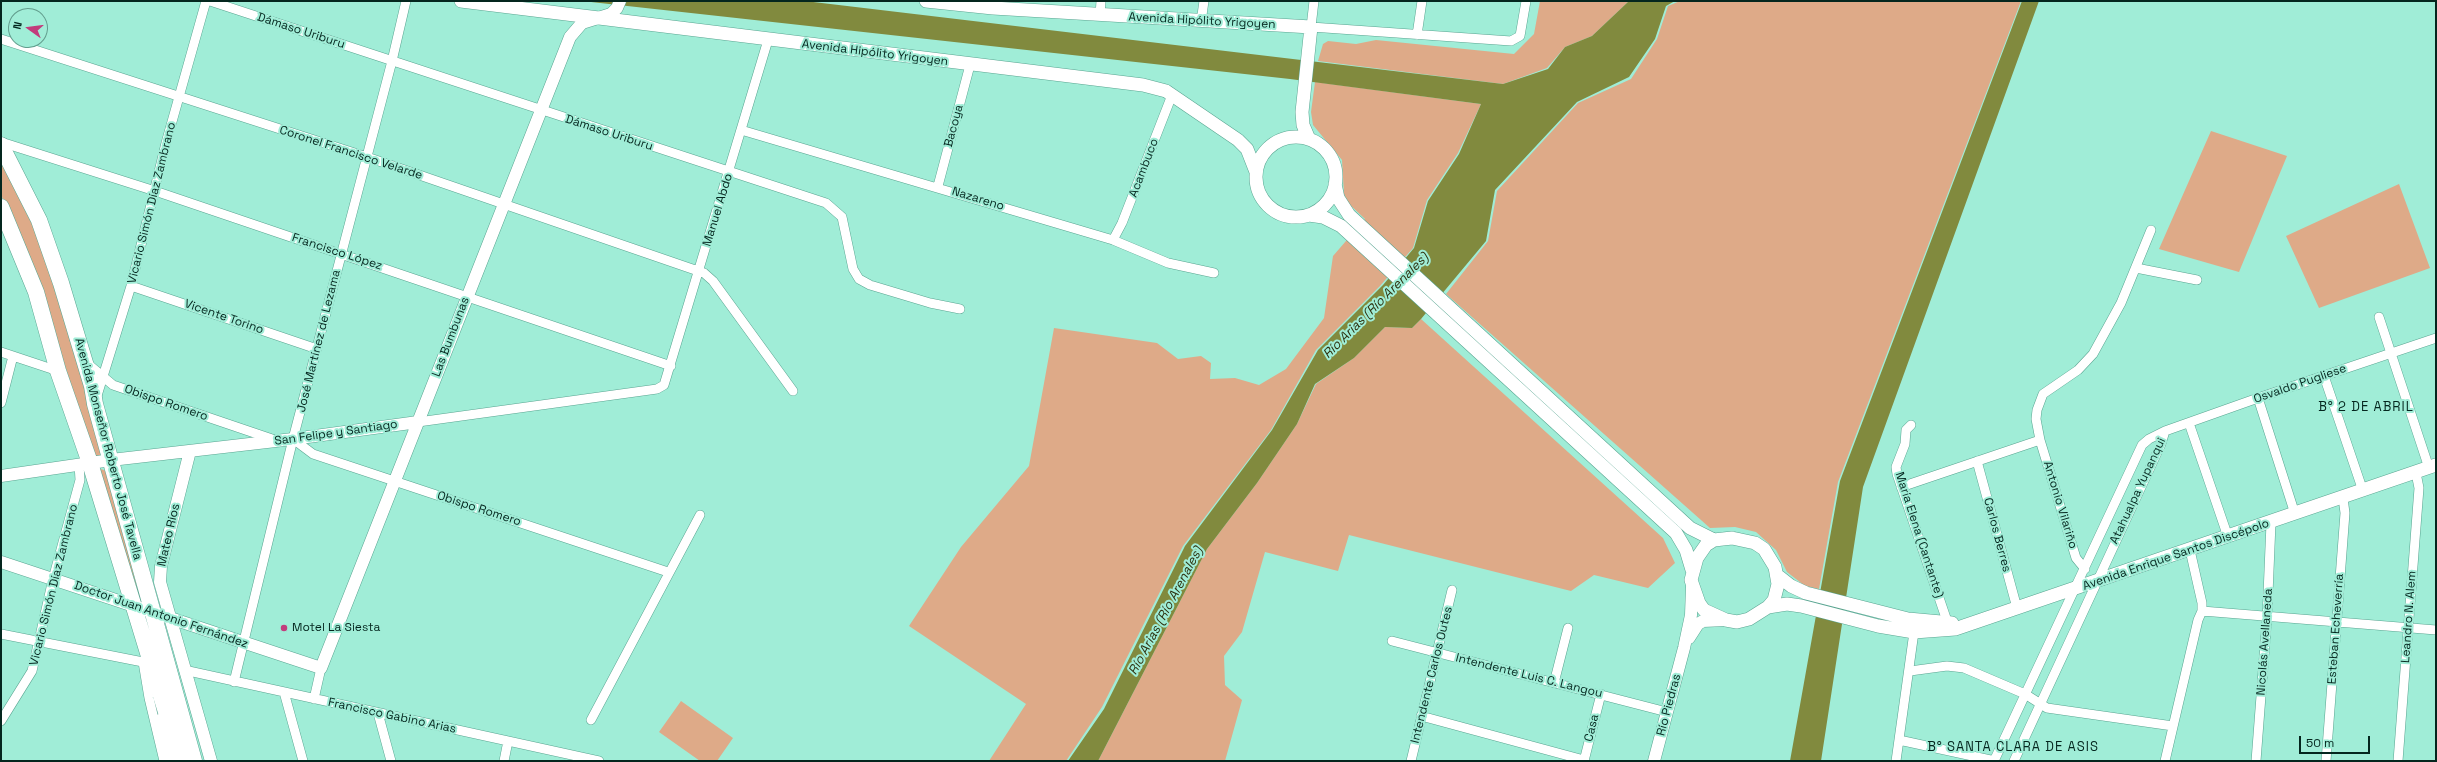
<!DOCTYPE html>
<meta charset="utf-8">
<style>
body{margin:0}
#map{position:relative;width:2437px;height:762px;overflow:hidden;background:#a0edd7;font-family:"Space Grotesk",sans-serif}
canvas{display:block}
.frame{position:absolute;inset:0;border:2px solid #04261e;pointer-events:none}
.north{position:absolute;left:8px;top:8px;width:40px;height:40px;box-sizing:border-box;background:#a0edd7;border:1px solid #629d8d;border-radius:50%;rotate:284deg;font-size:11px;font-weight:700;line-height:16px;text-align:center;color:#04261e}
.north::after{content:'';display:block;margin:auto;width:14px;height:18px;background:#c23c7c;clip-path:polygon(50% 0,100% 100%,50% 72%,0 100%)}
.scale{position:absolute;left:2299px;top:736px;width:71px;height:18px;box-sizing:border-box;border:2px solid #04261e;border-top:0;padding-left:5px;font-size:12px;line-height:14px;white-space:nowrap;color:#04261e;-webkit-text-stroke:3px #a0edd7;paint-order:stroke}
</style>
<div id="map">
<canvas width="2437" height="762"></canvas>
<div class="frame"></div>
<div class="north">N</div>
<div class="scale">50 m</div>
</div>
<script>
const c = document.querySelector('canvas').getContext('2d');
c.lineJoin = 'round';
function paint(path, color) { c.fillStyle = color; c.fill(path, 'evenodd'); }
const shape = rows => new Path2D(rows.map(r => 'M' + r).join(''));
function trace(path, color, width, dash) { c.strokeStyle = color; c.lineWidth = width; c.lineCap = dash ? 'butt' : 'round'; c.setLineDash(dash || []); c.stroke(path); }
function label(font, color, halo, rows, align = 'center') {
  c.font = font + ' "Space Grotesk",sans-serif'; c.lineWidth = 4; c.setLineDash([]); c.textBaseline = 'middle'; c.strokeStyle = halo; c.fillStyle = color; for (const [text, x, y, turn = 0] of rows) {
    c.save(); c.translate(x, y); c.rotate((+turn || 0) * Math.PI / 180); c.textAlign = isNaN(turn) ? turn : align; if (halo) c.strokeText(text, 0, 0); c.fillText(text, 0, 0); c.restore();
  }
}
const green = shape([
 [1540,1,1629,1,1592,36,1565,47,1547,68,1503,84,1318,61,1323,44,1328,41,1356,44,1376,40,1514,54,1534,34],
 [1680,1,2021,1,1838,482,1819,589,1805,586,1787,572,1776,550,1756,532,1735,527,1710,528,1446,294,1488,241,1497,191,1578,103,1631,79,1657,39,1668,6],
 [1315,82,1481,104,1458,153,1427,200,1413,248,1380,286,1316,350,1271,430,1183,546,1102,707,1066,761,989,761,1026,704,909,626,961,547,1029,466,1054,328,1157,343,1178,359,1201,356,1211,363,1210,379,1235,378,1259,385,1286,369,1324,318,1333,256,1365,219,1348,203,1344,194,1342,160,1313,125,1311,112],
 [2211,131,2287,156,2239,272,2159,249],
 [1,159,36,229,104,450,104,453,95,460,30,256,1,195],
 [2399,184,2430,268,2319,308,2286,236],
 [1421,319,1663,538,1675,563,1648,588,1594,575,1571,591,1349,535,1338,571,1265,552,1242,632,1224,656,1225,685,1242,700,1225,761,1098,761,1207,549,1257,483,1297,424,1316,384,1354,358,1385,327,1412,328],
 [101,469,106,471,141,601,99,470],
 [681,701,733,738,717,761,700,761,659,732]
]);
const water = shape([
 [582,1,805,1,1503,84,1548,69,1565,47,1592,36,1629,1,1675,1,1666,6,1655,39,1629,77,1577,102,1495,190,1486,241,1421,319,1412,328,1385,327,1354,358,1315,384,1297,424,1257,483,1207,549,1098,761,1068,761,1104,709,1185,546,1272,430,1318,350,1383,285,1414,248,1428,201,1459,154,1481,104,1290,79],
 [2022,1,2039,1,1863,487,1821,761,1790,761,1840,481]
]);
const minor = shape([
 [210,1,826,203,842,217,853,269,859,279,870,285,930,303,960,309],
 [1314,1,1311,27,1511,41,1520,36,1526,1],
 [1100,15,1101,1],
 [1201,22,1204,1],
 [1417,35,1422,1],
 [1,39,367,157,704,273,713,281,793,391],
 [741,130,1113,240,1168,263,1214,273],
 [1,142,155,191,671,366],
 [938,186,970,65],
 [1113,240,1122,223,1172,95],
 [2136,268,2197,280],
 [131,286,317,349],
 [2379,317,2429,468],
 [1,352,58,371],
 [88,364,113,385,275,440],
 [2324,376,2363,491],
 [2258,398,2295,514],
 [96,399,131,286,166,143,206,1],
 [1,403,13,356],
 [418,422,657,389,664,385,768,40],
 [2189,423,2228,537],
 [1911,425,1906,430,1905,444,1896,467,1897,474,1948,624],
 [293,439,313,454,668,572],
 [1977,461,2017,608],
 [1901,487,2040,440],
 [2085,569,2076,558,2040,440,2036,419,2037,410,2043,394,2078,370,2093,354,2121,303,2151,230],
 [2202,611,2436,630],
 [1,634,143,662,149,698,164,761],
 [1392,641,1667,712],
 [184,670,599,761],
 [1910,671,1947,666,1964,668,2025,694,2047,708,2173,726],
 [234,682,293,439,392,61,406,1],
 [1554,683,1568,628],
 [284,692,303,761],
 [314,699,321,668],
 [378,713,391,761],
 [1421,716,1584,760],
 [591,720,700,515],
 [1,721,32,671,53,579,80,480,79,464],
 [1899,740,1995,761],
 [504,761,508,741],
 [1411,761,1452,590],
 [1584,761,1601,694],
 [1896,761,1914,632],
 [1994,761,2142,445,2149,439,2165,431,2258,398,2436,338],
 [2014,761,2161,444,2165,431],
 [2165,761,2198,620,2202,611,2202,603,2190,550],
 [2256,761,2267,618,2271,523],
 [2326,761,2345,513,2343,498],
 [2398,761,2419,488,2416,473]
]);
const tertiary = shape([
 [190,451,161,566,160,582,211,761],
 [1,476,111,460,293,439,418,422],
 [1,562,321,668,570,37,582,23,611,14,617,8,620,1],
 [1689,638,1698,624,1703,621,1726,620],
 [160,720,172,761],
 [1654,761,1684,648,1691,615,1692,587]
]);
const secondary = shape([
 [461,1,1143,85,1166,91,1238,140,1247,149,1256,172],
 [926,1,993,8,1311,27,1302,112,1303,125,1309,139],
 '1256 177a40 40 0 1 1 80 0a40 40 0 1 1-80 0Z',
 [1335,184,1338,198,1349,215,1690,528,1714,540],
 [1309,215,1323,217,1341,226,1676,533,1686,550,1692,570],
 [1732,538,1755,543,1764,549,1775,567,1778,584,1774,600,1768,607,1749,619,1737,622,1726,620,1704,610,1699,603,1691,580,1697,558,1706,545,1714,540,1732,538],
 [1777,575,1791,586,1806,593,1908,619,1952,623],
 [1768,607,1787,604,1801,606,1878,626,1914,632,1955,629,2436,465]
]);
const trunk = shape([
 [1,145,39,220,61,283,92,386,95,404,194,761],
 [1,207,36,292,58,371,90,463,181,761]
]);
const markers = [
 [284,628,4,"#c23c7c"]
];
const streetNames = [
 ["Avenida Hipólito Yrigoyen",1202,21,3],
 ["Dámaso Uriburu",301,31,18],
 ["Avenida Hipólito Yrigoyen",875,53,7],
 ["Bacoya",954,126,-75],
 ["Dámaso Uriburu",609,133,18],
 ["Coronel Francisco Velarde",351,153,18],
 ["Acambuco",1144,168,-69],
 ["Nazareno",978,199,17],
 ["Vicario Simón Díaz Zambrano",152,203,-76],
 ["Manuel Abdo",718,210,-73],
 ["Francisco López",337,252,18],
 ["Vicente Torino",224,317,19],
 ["Las Bumbunas",451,337,-69],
 ["José Martínez de Lezama",319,341,-76],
 ["Osvaldo Pugliese",2300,384,-19],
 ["Obispo Romero",166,403,19],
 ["San Felipe y Santiago",336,433,-8],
 ["Avenida Monseñor Roberto José Tavella",108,449,75],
 ["Atahualpa Yupanqui",2138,491,-65],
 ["Antonio Vilariño",2060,505,73],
 ["Obispo Romero",479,509,18],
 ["Mateo Ríos",169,535,-77],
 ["María Elena (Cantante)",1919,535,72],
 ["Carlos Berres",1997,535,75],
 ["Avenida Enrique Santos Discépolo",2176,555,-19],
 ["Vicario Simón Díaz Zambrano",54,585,-76],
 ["Doctor Juan Antonio Fernández",161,615,19],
 ["Leandro N. Alem",2409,617,-86],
 ["Esteban Echeverría",2336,629,-86],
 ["Nicolás Avellaneda",2265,642,-86],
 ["Intendente Carlos Outes",1432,675,-76],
 ["Intendente Luis C. Langou",1529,676,14],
 ["Río Piedras",1669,705,-75],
 ["Francisco Gabino Arias",392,716,12],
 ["Casa",1592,728,-76]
];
const poiNames = [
 ["Motel La Siesta",292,628]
];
const waterNames = [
 ["Río Arias (Río Arenales)",1376,306,-45],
 ["Río Arias (Río Arenales)",1166,611,-62]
];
const neighbourhoodNames = [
 ["B° 2 DE ABRIL",2366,407],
 ["B° SANTA CLARA DE ASIS",2013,747]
];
paint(green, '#deaa88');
paint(water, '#818a3e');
trace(minor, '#59a591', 10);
trace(tertiary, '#59a591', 13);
trace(secondary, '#59a591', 14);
trace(trunk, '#59a591', 17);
trace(minor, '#fff', 9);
trace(tertiary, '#fff', 12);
trace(secondary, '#fff', 13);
trace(trunk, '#fff', 16);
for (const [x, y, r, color] of markers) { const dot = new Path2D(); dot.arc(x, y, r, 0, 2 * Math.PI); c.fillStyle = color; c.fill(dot); trace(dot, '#a0edd7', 1.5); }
label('12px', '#04261e', '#a0edd7', streetNames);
label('12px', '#04261e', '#a0edd7', poiNames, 'left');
label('italic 13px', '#2d310f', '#a0edd7', waterNames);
c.letterSpacing = '1px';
label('13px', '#04261e', '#a0edd7', neighbourhoodNames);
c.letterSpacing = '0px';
</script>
